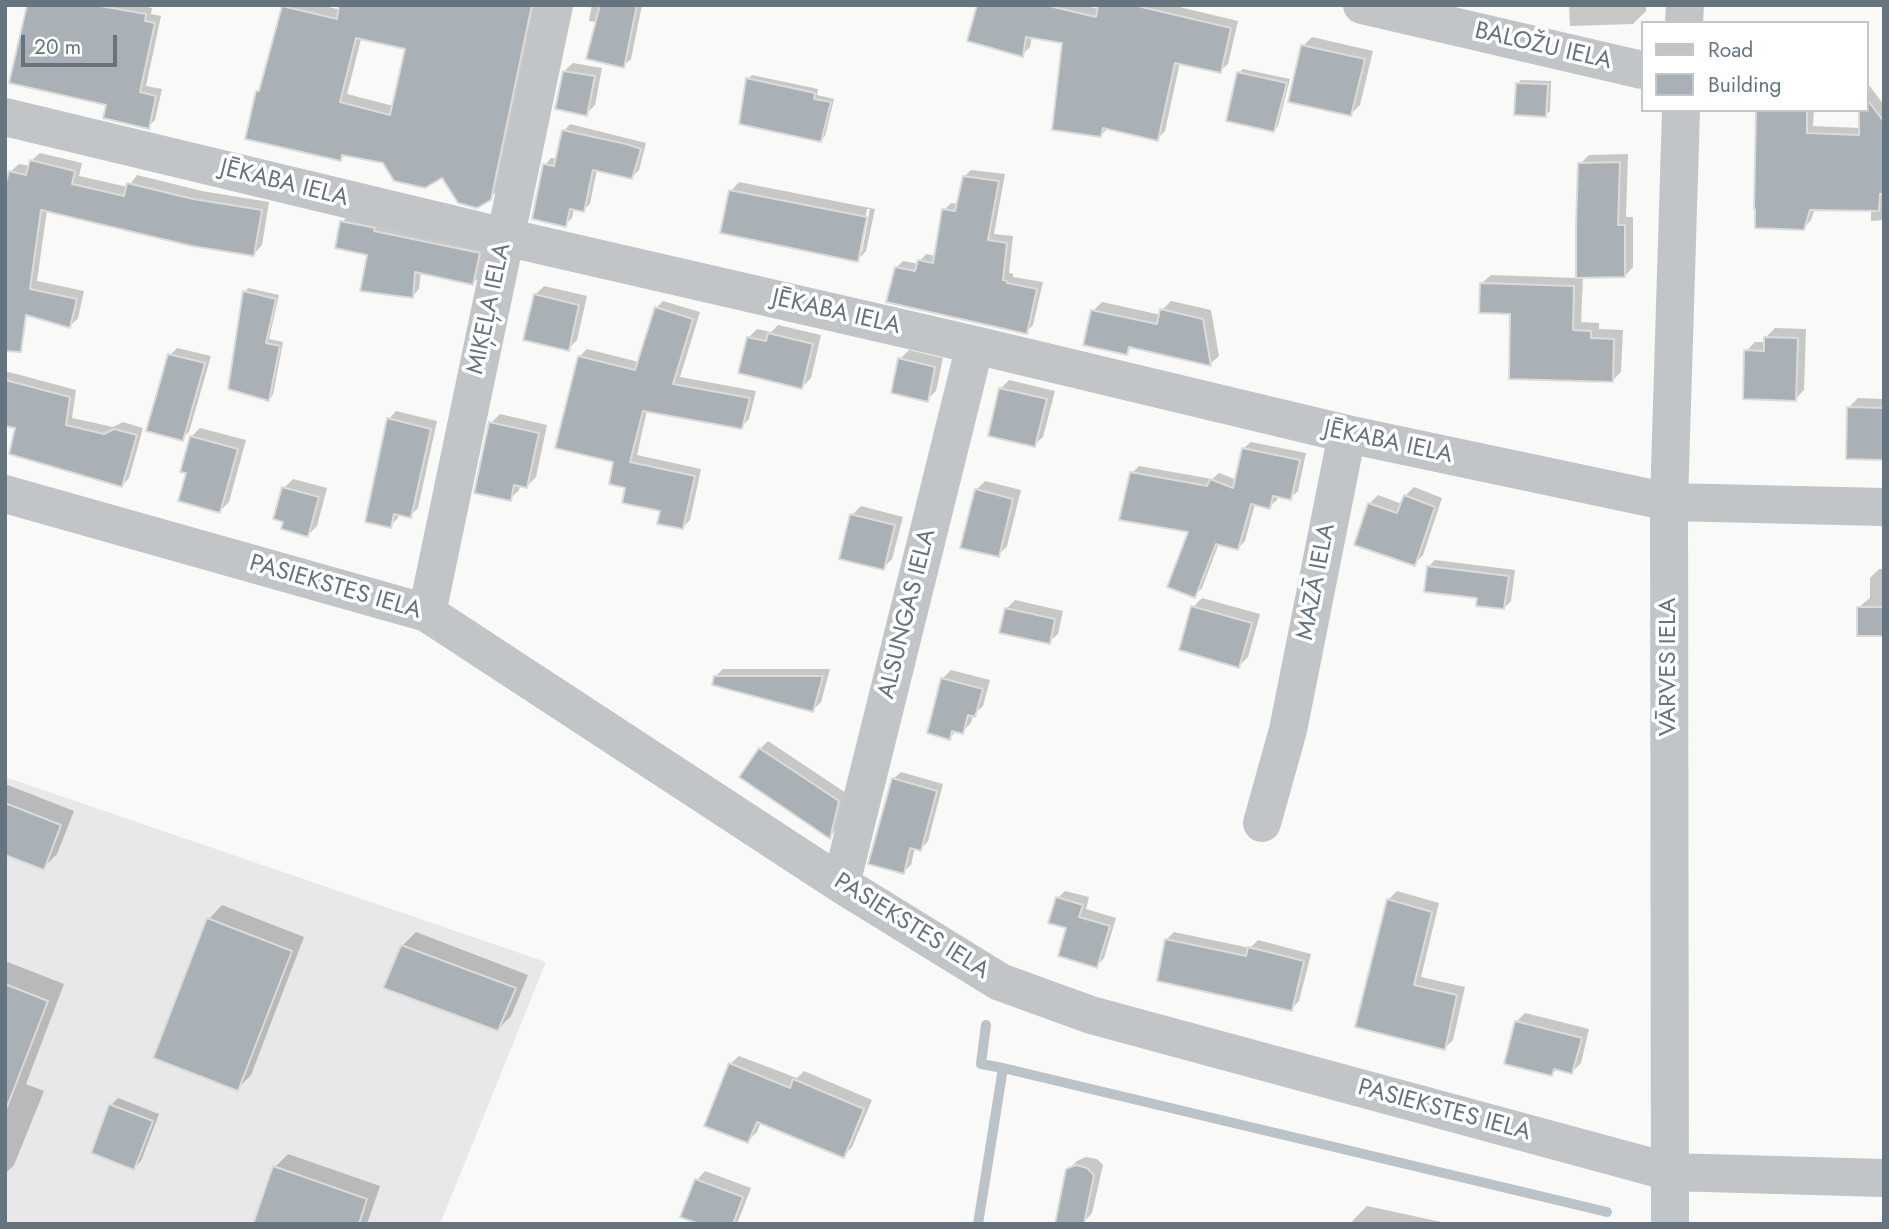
<!DOCTYPE html>
<meta charset="utf-8">
<style>
body{margin:0}
#map{position:relative;width:1889px;height:1229px;overflow:hidden;background:#f9f9f7;font-family:Jost,sans-serif}
canvas{display:block}
.frame{position:absolute;inset:0;border:7px solid #66747f;pointer-events:none}
.legend{position:absolute;left:1641px;top:21px;width:228px;height:91px;box-sizing:border-box;background:#fff;border:2px solid #c2c7cc;margin:0;padding:9px 12px;list-style:none;font-size:21px;color:#66747f}
.legend li{display:flex;align-items:center;gap:14px;height:35px}
.legend b{width:35px;border:2px solid #c2c7cc}
.scale{position:absolute;left:21px;top:35px;width:96px;height:32px;box-sizing:border-box;border:4px solid #66747f;border-top:0;padding-left:9px;font-size:21px;line-height:24px;white-space:nowrap;color:#66747f;-webkit-text-stroke:5px #fff;paint-order:stroke}
</style>
<div id="map">
<canvas width="1889" height="1229"></canvas>
<div class="frame"></div>
<ul class="legend">
<li><b style="height:9px;background:#c1c5c8"></b>Road</li>
<li><b style="height:19px;background:#a9b0b6"></b>Building</li>
</ul>
<div class="scale">20 m</div>
</div>
<script>
const c = document.querySelector('canvas').getContext('2d');
c.lineJoin = 'round';
function paint(path, color) { c.fillStyle = color; c.fill(path, 'evenodd'); }
const shape = rows => new Path2D(rows.map(r => 'M' + r).join(''));
function trace(path, color, width, dash) { c.strokeStyle = color; c.lineWidth = width; c.lineCap = dash ? 'butt' : 'round'; c.setLineDash(dash || []); c.stroke(path); }
function label(font, color, halo, rows, align = 'center') {
  c.font = font + ' Jost,sans-serif'; c.lineWidth = 7; c.setLineDash([]); c.textBaseline = 'middle'; c.strokeStyle = halo; c.fillStyle = color; for (const [text, x, y, turn = 0] of rows) {
    c.save(); c.translate(x, y); c.rotate((+turn || 0) * Math.PI / 180); c.textAlign = isNaN(turn) ? turn : align; if (halo) c.strokeText(text, 0, 0); c.fillText(text, 0, 0); c.restore();
  }
}
const built = shape([
 [5,777,546,962,440,1224,5,1224]
]);
const shadow = shape([
 [29,5,138,5,152,8,151,14,161,16,146,86,162,89,155,120,148,127,108,104],
 [285,5,320,5,367,16,347,94,394,106,407,48,413,5,537,5,499,189,490,198,443,176,346,154,341,159,257,92,262,87],
 [592,5,642,5,631,59,623,66,597,22,589,21],
 [978,5,1083,5,1099,9,1100,5,1171,5,1238,21,1228,64,1220,71,1180,62,1165,131,1157,139,1108,128,1100,136,1064,41,1032,36,1030,47,1022,55],
 [1569,5,1646,5,1646,11,1633,24,1570,26],
 [1312,37,1373,51,1360,105,1351,114,1303,46],
 [573,63,602,68,595,105,586,114,564,71],
 [1243,69,1290,79,1278,126,1274,130,1239,73],
 [752,75,818,89,817,95,834,99,825,136,821,140,748,79],
 [1521,80,1551,81,1550,111,1545,115,1517,84],
 [1868,84,1884,105,1884,220,1871,221,1871,209,1815,208,1811,220,1804,228,1758,110,1814,110,1813,126,1860,128,1866,110,1866,86],
 [570,124,646,143,639,170,632,177,597,169,590,204,583,210,574,208,572,218,565,225,545,165,551,158,558,159,564,131],
 [40,153,82,163,79,176,128,187,137,175,202,191,269,202,262,245,254,254,47,210,37,281,84,291,78,318,70,326,16,311,10,172,19,164,30,166,31,161],
 [1628,154,1626,217,1633,217,1633,267,1625,276,1583,276,1581,322,1599,323,1599,329,1623,330,1621,372,1612,381,1512,312,1482,283,1491,275,1578,278,1580,164,1589,155],
 [971,170,1005,174,994,234,1013,236,1009,273,1013,274,1013,277,1043,282,1033,325,1026,332,897,267,903,261,919,264,920,261,926,254,936,256,944,210,951,203,958,204,964,177],
 [739,182,875,209,866,251,857,260,731,191],
 [867,209,870,209,862,252,858,252],
 [349,215,486,247,480,276,473,283,421,271,419,289,412,297,369,253,342,222],
 [544,286,587,296,577,340,568,349,535,295],
 [248,288,279,295,269,339,283,342,273,395,269,399,245,292],
 [663,301,700,312,680,377,756,391,749,419,741,427,647,410,637,455,701,469,690,520,683,527,662,510,627,486,615,461,579,357,587,349,639,362,656,308],
 [1171,301,1211,310,1219,356,1210,364,1133,346,1126,353,1093,311,1102,302,1161,315,1162,310],
 [778,325,821,335,811,378,802,387,748,338,757,329,771,332],
 [1775,328,1806,329,1804,390,1795,399,1746,351,1755,342,1766,342,1766,337],
 [177,348,211,356,189,432,182,439,170,355],
 [909,350,943,358,936,391,927,400,900,359],
 [5,371,76,390,72,418,113,427,123,422,143,428,129,478,122,485,17,427,5,424],
 [1009,380,1055,391,1043,437,1034,445,1000,389],
 [1858,398,1884,399,1884,458,1849,407],
 [396,411,437,421,418,508,410,516,399,513,398,518,390,526,389,419],
 [500,414,547,425,536,477,527,486,520,485,519,490,510,499,491,423],
 [200,428,246,440,229,502,220,511,188,472,191,437],
 [1251,442,1306,453,1298,491,1290,498,1278,495,1277,500,1269,507,1255,504,1245,541,1238,548,1219,543,1202,588,1194,596,1191,531,1132,473,1139,466,1212,479,1219,473,1237,480,1243,449],
 [293,479,327,488,317,526,308,535,284,488],
 [985,481,1021,490,1007,546,998,555,976,490],
 [1414,487,1442,498,1423,555,1414,564,1369,504,1378,495,1402,504,1405,496],
 [861,506,903,517,892,559,883,568,852,515],
 [1435,560,1515,570,1511,601,1504,608,1479,596,1428,567],
 [1879,569,1884,569,1884,634,1859,607,1870,598,1870,578],
 [1202,598,1260,614,1248,657,1239,666,1193,607],
 [1015,600,1063,611,1058,634,1049,642,1006,609],
 [723,669,830,669,821,702,813,710,715,677],
 [951,670,990,680,983,706,973,715,971,723,962,732,957,730,950,738,942,679],
 [768,741,846,793,837,829,830,836,760,749],
 [901,772,943,784,928,841,921,849,915,847,911,865,903,872,893,779],
 [5,784,74,811,57,854,43,868,5,853],
 [1065,891,1089,897,1086,909,1116,918,1104,958,1097,966,1068,927,1058,898],
 [1397,891,1439,903,1421,977,1465,987,1453,1040,1445,1048,1357,1026,1388,900],
 [222,905,304,937,251,1075,237,1089,209,919],
 [416,932,528,975,511,1016,498,1029,402,946],
 [1174,932,1250,948,1258,940,1311,954,1299,1001,1291,1009,1166,940],
 [5,961,64,984,26,1084,44,1091,14,1165,5,1174],
 [1525,1013,1589,1029,1581,1063,1572,1072,1558,1068,1552,1074,1516,1022],
 [739,1056,797,1078,804,1071,872,1100,852,1147,843,1156,761,1122,757,1132,748,1141,730,1064],
 [118,1098,159,1114,141,1161,134,1168,111,1105],
 [288,1154,380,1186,367,1224,255,1224,275,1167],
 [1086,1157,1097,1159,1103,1165,1092,1213,1083,1223,1068,1170,1077,1161],
 [705,1171,751,1188,737,1224,704,1224,697,1180],
 [1367,1206,1446,1223,1445,1224,1352,1224,1353,1220]
]);
const stream = shape([
 [986,1025,981,1064,1003,1068,1607,1212],
 [978,1224,1003,1068]
]);
const building = shape([
 [27,5,95,5,146,14,145,21,155,23,140,92,156,96,149,129,103,118,106,105,9,83,27,5],
 [339,5,532,5,491,200,477,208,458,203,442,178,425,188,394,181,383,163,342,155,341,161,245,139,256,91,259,91,282,6,337,19,339,5],
 [356,38,405,49,390,115,340,102,356,38],
 [600,5,637,5,624,68,586,59,600,5],
 [977,5,1045,5,1096,17,1098,5,1133,5,1231,28,1221,73,1175,63,1158,141,1103,128,1101,137,1052,130,1062,43,1026,37,1023,57,967,41,977,5],
 [1301,45,1365,59,1351,116,1288,102,1301,45],
 [563,71,595,76,587,116,555,109,563,71],
 [1237,72,1287,83,1274,132,1226,121,1237,72],
 [746,78,815,93,814,99,831,102,821,142,739,124,746,78],
 [1516,83,1548,84,1546,117,1514,115,1516,83],
 [1866,98,1884,122,1884,194,1880,194,1879,211,1810,210,1804,230,1755,228,1755,209,1754,209,1756,110,1807,110,1807,133,1859,135,1859,110,1866,110,1866,98],
 [562,130,626,144,641,149,632,179,593,170,584,212,570,209,566,227,532,219,543,164,554,166,562,130],
 [30,160,75,171,72,184,124,196,127,183,193,199,262,210,254,256,192,246,41,210,30,289,77,299,70,328,26,315,21,352,5,351,5,186,9,171,26,175,30,160],
 [1620,162,1618,225,1625,225,1625,277,1576,278,1576,226,1578,163,1620,162],
 [963,176,999,181,988,240,1007,243,1003,280,1007,281,1007,283,1037,289,1027,334,886,302,895,267,915,271,918,260,933,263,942,209,955,211,963,176],
 [729,190,867,217,858,262,720,233,729,190],
 [340,221,375,228,374,231,480,253,473,285,415,272,413,298,360,291,367,255,335,248,340,221],
 [1480,283,1574,286,1573,330,1591,331,1591,338,1614,339,1613,382,1509,379,1510,314,1479,313,1480,283],
 [243,291,276,299,266,343,280,346,269,401,228,389,243,291],
 [534,294,579,305,569,351,523,340,534,294],
 [655,307,693,319,673,384,750,398,742,429,643,411,630,462,695,476,683,529,657,524,660,511,622,503,625,488,609,484,613,462,555,448,578,356,635,370,655,307],
 [1160,309,1203,319,1211,366,1129,347,1127,355,1083,345,1091,310,1157,324,1160,309],
 [768,333,813,344,802,389,738,373,747,337,766,341,768,333],
 [1764,337,1798,338,1796,401,1743,399,1744,350,1764,351,1764,337],
 [168,354,205,363,183,441,146,431,168,354],
 [898,358,935,367,928,402,891,393,898,358],
 [5,380,70,397,66,425,104,434,114,429,137,435,122,487,9,454,15,428,5,426,5,380],
 [999,388,1047,399,1035,447,988,436,999,388],
 [1847,407,1884,408,1884,460,1846,459,1847,407],
 [387,418,431,429,411,518,394,514,391,528,365,522,387,418],
 [489,422,539,433,527,488,514,485,511,501,474,493,489,422],
 [190,436,238,449,220,513,178,501,186,473,180,472,190,436],
 [1242,448,1300,460,1291,500,1273,496,1270,509,1251,504,1238,550,1216,544,1195,598,1167,587,1188,532,1119,520,1130,472,1207,486,1210,479,1233,488,1242,448],
 [282,487,319,497,308,537,281,529,283,522,273,519,282,487],
 [975,489,1013,499,999,557,960,548,975,489],
 [1404,495,1435,507,1415,566,1354,545,1368,503,1397,513,1404,495],
 [850,514,895,525,884,570,839,559,850,514],
 [1427,566,1509,576,1504,609,1476,606,1477,598,1424,592,1427,566],
 [1191,606,1252,623,1239,668,1179,650,1191,606],
 [1857,607,1884,607,1884,636,1857,636,1857,607],
 [1005,608,1055,619,1050,644,999,633,1005,608],
 [714,676,823,676,813,712,712,685,714,676],
 [941,678,983,689,975,717,968,715,963,734,952,731,950,740,927,733,941,678],
 [759,748,839,801,830,839,739,777,759,748],
 [892,778,937,791,921,851,910,848,904,874,868,864,892,778],
 [5,803,61,825,44,870,5,855,5,803],
 [1056,897,1083,905,1079,917,1110,926,1097,968,1058,956,1066,928,1048,923,1056,897],
 [1387,899,1432,912,1414,985,1457,995,1445,1050,1355,1027,1387,899],
 [207,918,292,951,238,1091,153,1058,207,918],
 [1165,939,1246,956,1248,947,1304,961,1292,1011,1157,981,1165,939],
 [401,945,516,988,498,1031,383,988,401,945],
 [5,984,48,1001,7,1107,5,1107,5,984],
 [1515,1021,1582,1038,1572,1074,1554,1069,1552,1076,1504,1064,1515,1021],
 [729,1063,790,1088,793,1079,864,1109,844,1158,757,1122,748,1143,704,1126,729,1063],
 [109,1104,153,1121,134,1170,91,1153,109,1104],
 [1076,1165,1087,1168,1094,1175,1084,1224,1055,1224,1066,1169,1076,1165],
 [273,1166,367,1199,359,1224,253,1224,273,1166],
 [695,1179,743,1197,733,1224,699,1224,680,1217,695,1179]
]);
const street = shape([
 [1362,5,1642,70],
 [1684,23,1685,5],
 [5,117,505,237,975,345,1347,434,1669,502,1884,507],
 [5,494,427,613,841,884,1000,982,1091,1015,1670,1172,1884,1178],
 [427,613,554,5],
 [1262,823,1288,730,1347,434],
 [841,884,975,345],
 [1670,1224,1669,502,1681,110]
]);
const streetNames = [
 ["BALOŽU IELA",1543,47,13],
 ["JĒKABA IELA",284,184,14],
 ["MIĶEĻA IELA",490,309,-78],
 ["JĒKABA IELA",836,313,13],
 ["JĒKABA IELA",1388,443,12],
 ["MAZĀ IELA",1317,582,-79],
 ["PASIEKSTES IELA",335,588,16],
 ["ALSUNGAS IELA",908,614,-76],
 ["VĀRVES IELA",1669,667,-90],
 ["PASIEKSTES IELA",911,927,32],
 ["PASIEKSTES IELA",1444,1111,15]
];
paint(built, '#e7e8e7');
paint(shadow, '#0003');
trace(stream, '#bac4c8', 10);
paint(building, '#a9b0b6');
trace(building, '#dbdbda', 2);
trace(street, '#c1c5c8', 38);
label('24px', '#66747f', '#fff', streetNames);
</script>
